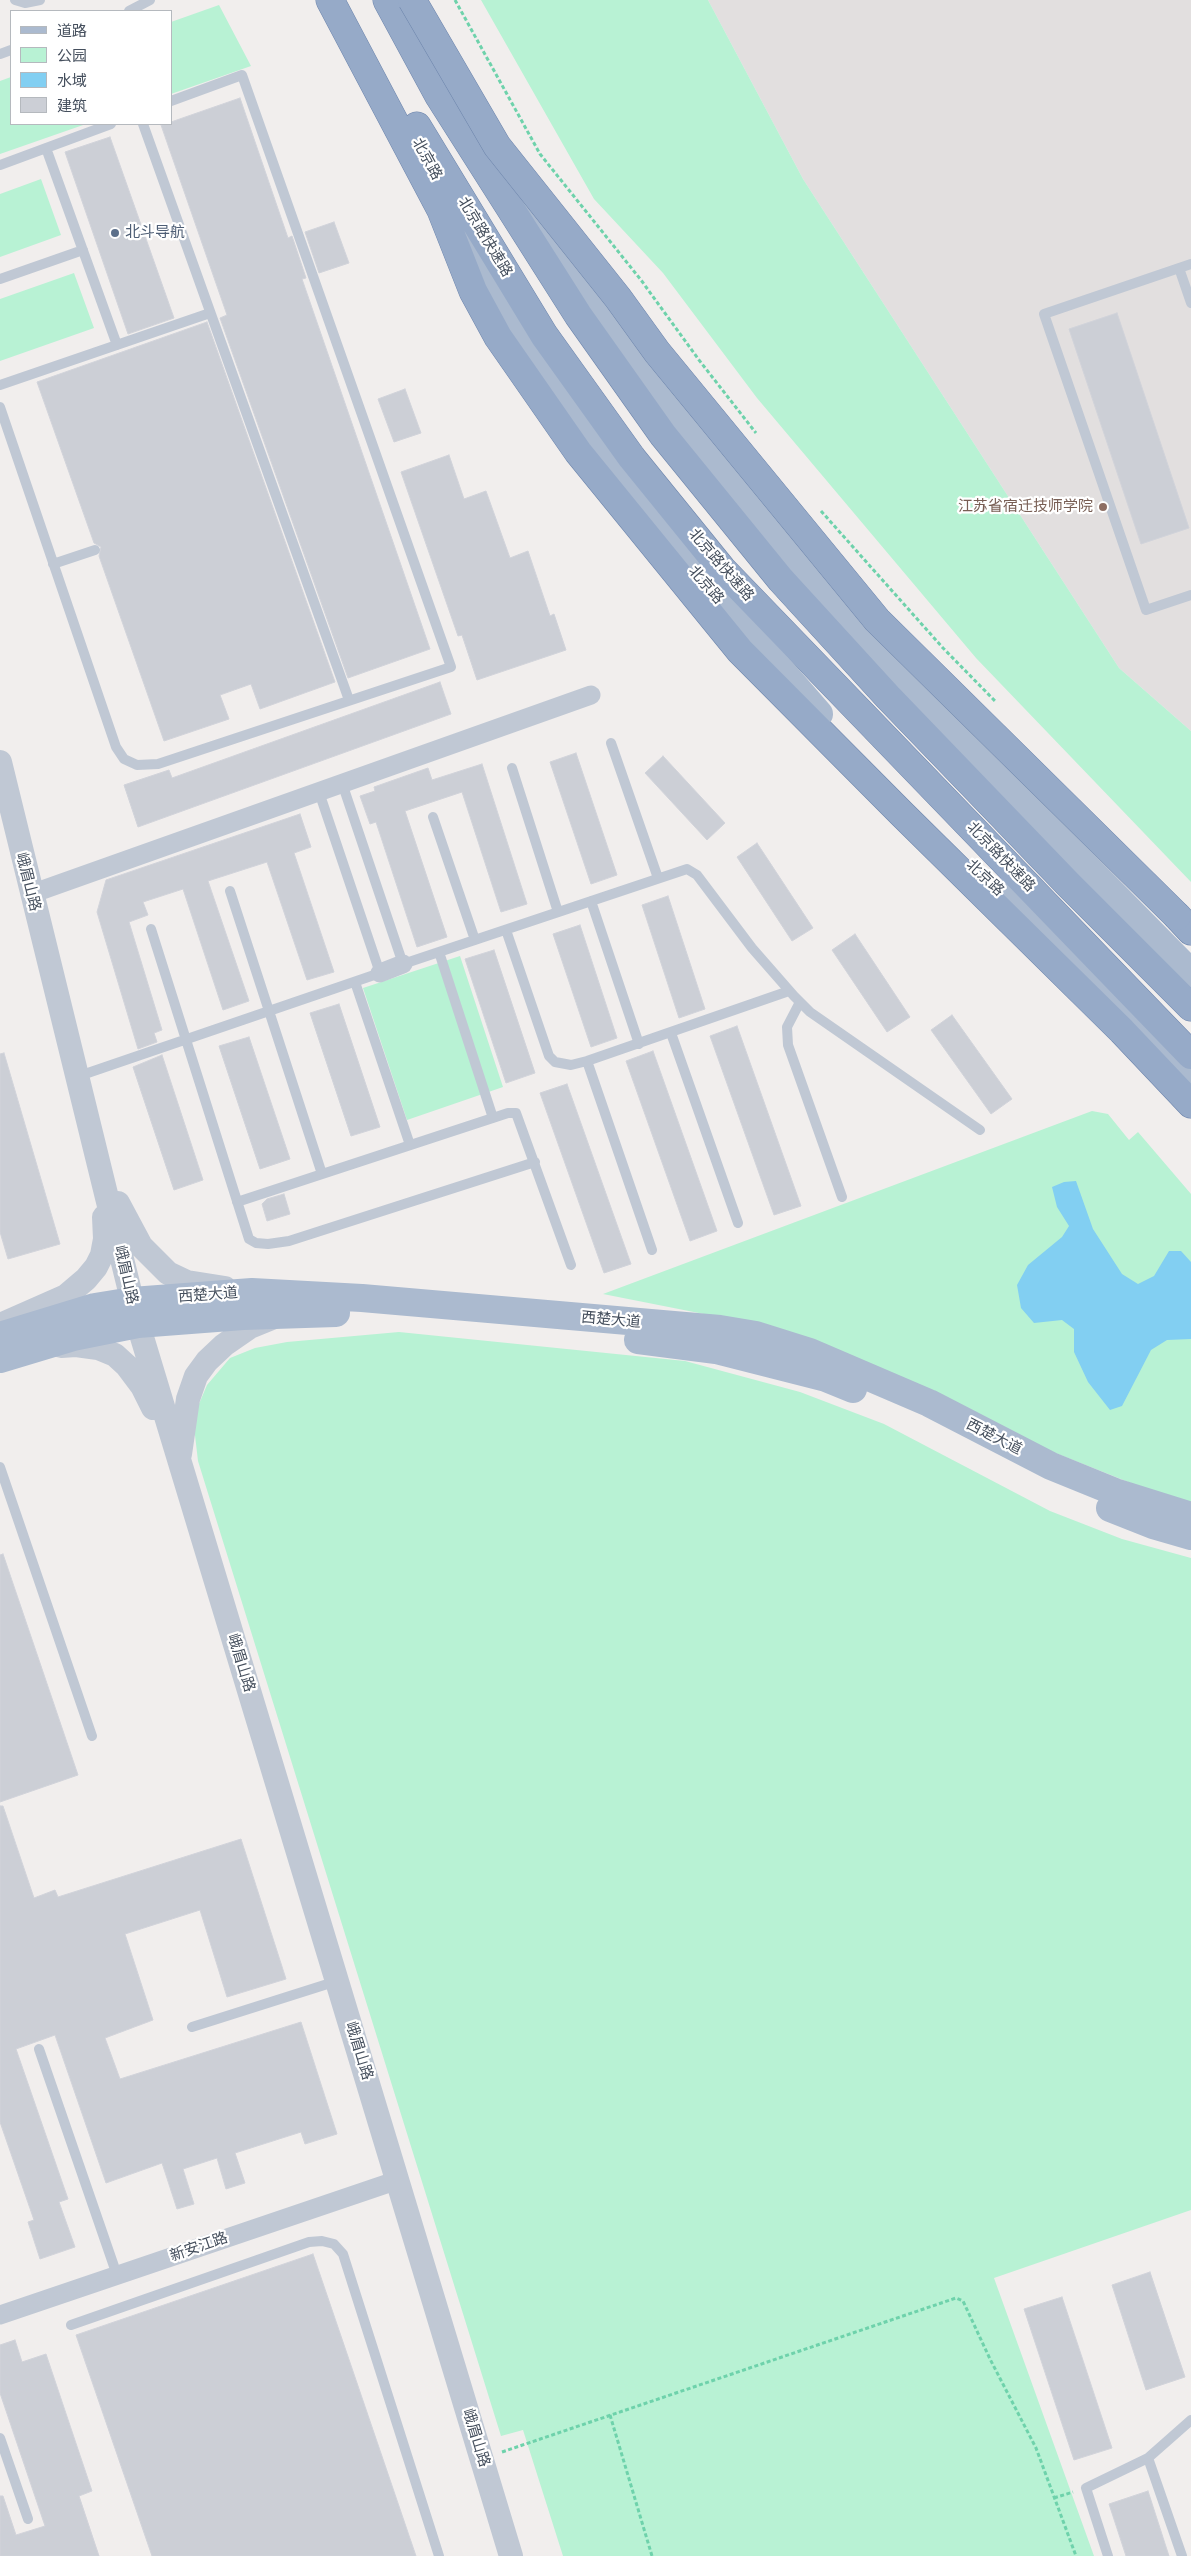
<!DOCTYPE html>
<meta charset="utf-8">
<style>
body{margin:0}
#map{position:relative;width:1191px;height:2556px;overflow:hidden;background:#f1eeed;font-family:Figtree,"Noto Sans SC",sans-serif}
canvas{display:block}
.legend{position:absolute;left:10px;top:10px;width:162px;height:115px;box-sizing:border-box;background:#fff;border:1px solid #b5b9be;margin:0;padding:6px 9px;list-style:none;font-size:15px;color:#454f5d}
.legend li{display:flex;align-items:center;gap:10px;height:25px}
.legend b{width:25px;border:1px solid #b5b9be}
</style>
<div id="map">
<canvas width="1191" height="2556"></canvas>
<ul class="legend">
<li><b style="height:6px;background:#abbacf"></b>道路</li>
<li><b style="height:14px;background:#b8f2d4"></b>公园</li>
<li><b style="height:14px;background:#82cff2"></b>水域</li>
<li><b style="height:14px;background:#cccfd6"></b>建筑</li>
</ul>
</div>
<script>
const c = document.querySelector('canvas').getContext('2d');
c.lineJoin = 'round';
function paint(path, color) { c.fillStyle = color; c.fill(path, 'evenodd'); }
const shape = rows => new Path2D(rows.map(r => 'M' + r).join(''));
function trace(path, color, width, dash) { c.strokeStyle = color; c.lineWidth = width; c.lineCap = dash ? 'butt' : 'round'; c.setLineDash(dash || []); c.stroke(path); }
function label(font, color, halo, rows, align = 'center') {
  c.font = font + ' Figtree,"Noto Sans SC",sans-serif'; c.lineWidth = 4.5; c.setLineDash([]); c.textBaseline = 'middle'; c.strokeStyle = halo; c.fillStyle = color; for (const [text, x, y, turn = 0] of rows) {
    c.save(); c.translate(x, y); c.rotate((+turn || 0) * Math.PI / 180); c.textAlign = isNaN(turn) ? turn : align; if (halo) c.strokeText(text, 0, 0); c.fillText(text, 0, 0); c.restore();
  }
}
const education = shape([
 [708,0,1191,0,1191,731,1119,668,803,179]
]);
const green = shape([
 [481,0,708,0,803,179,1119,668,1191,731,1191,882,976,658,757,398,663,273,594,199],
 [219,5,251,66,171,94,171,22],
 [11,77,11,124,86,124,0,154,0,81],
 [41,179,61,235,0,257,0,194],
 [74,273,94,328,0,361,0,299],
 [460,956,503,1087,407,1120,363,988],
 [1092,1111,1108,1114,1129,1140,1138,1132,1191,1194,1191,1507,709,1315,603,1294],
 [399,1332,685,1361,800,1392,884,1424,1050,1511,1122,1539,1191,1558,1191,2210,994,2278,1094,2556,563,2556,523,2430,501,2436,198,1461,193,1418,207,1385,230,1358,255,1348,287,1342]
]);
const water = shape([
 [1076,1181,1093,1229,1122,1274,1138,1284,1154,1276,1169,1251,1181,1251,1191,1262,1191,1339,1167,1340,1151,1350,1122,1406,1110,1410,1088,1382,1074,1352,1074,1329,1062,1320,1034,1323,1021,1308,1017,1285,1028,1265,1062,1237,1069,1226,1057,1207,1052,1187,1064,1182]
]);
const building = shape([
 [240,98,288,238,292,236,306,278,302,279,430,649,348,678,220,318,227,315,161,125,171,124,171,122,240,98],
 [110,137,174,318,128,334,65,152,110,137],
 [334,222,349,263,319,273,305,232,334,222],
 [1117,313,1189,528,1141,544,1069,329,1117,313],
 [207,322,335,682,260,709,251,684,220,695,229,719,164,741,99,556,101,547,94,543,37,382,207,322],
 [405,389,421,433,394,442,378,399,405,389],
 [449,455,464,499,486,491,510,558,528,551,550,616,554,614,566,650,477,680,462,635,458,636,401,472,449,455],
 [440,682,451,714,138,827,124,785,169,770,172,778,440,682],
 [576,753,617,875,591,884,550,762,576,753],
 [663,756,725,823,707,840,645,773,663,756],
 [482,764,527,904,501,912,462,792,405,811,447,937,417,947,376,822,370,824,360,796,375,791,374,787,428,768,432,780,482,764],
 [300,814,311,847,294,853,334,972,307,980,267,862,208,881,249,1001,223,1010,183,889,143,902,148,915,129,922,162,1030,154,1033,157,1042,138,1049,97,912,106,880,300,814],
 [757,843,813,928,792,941,737,857,757,843],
 [668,896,705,1009,679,1018,642,905,668,896],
 [580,925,617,1038,591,1047,553,934,580,925],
 [855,934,910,1017,887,1032,832,950,855,934],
 [494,950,535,1073,506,1083,465,959,494,950],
 [339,1004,380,1127,351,1136,310,1013,339,1004],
 [952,1015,1012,1099,991,1114,931,1030,952,1015],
 [737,1026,801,1206,774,1215,710,1036,737,1026],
 [249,1037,290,1159,260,1169,219,1046,249,1037],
 [653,1051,717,1231,690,1241,626,1061,653,1051],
 [4,1053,60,1244,8,1259,0,1232,0,1054,4,1053],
 [162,1055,203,1180,174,1190,133,1067,162,1055],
 [567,1084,631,1264,604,1273,540,1093,567,1084],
 [284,1194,290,1214,267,1221,262,1204,267,1199,284,1194],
 [3,1554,78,1775,0,1802,0,1555,3,1554],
 [0,1806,3,1806,34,1898,55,1890,58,1897,241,1839,286,1979,227,1997,200,1910,125,1934,153,2020,105,2038,120,2079,301,2022,337,2134,305,2144,301,2132,235,2153,245,2183,226,2189,217,2158,183,2169,194,2204,177,2209,162,2163,106,2183,55,2035,16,2049,68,2199,59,2202,75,2247,40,2259,28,2222,34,2220,0,2122,0,1806],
 [313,2254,416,2556,152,2556,76,2335,313,2254],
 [1150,2272,1185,2377,1146,2390,1112,2285,1150,2272],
 [1062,2297,1112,2448,1074,2460,1024,2309,1062,2297],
 [15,2340,22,2362,46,2354,92,2491,79,2496,99,2556,0,2556,0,2496,3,2496,16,2535,45,2526,0,2393,0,2345,15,2340],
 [1148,2491,1169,2556,1126,2556,1109,2504,1148,2491]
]);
const path = shape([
 [455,0,540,154,641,280,699,360,756,433],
 [821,511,943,648,996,702],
 [610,2415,652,2556],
 [502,2452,956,2298,963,2301,990,2359,1036,2448,1076,2556],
 [1054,2498,1073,2492]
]);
const service = shape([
 [15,0,25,3,40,0],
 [129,11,150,0],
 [0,54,11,50],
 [143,124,349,700],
 [46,148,117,345],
 [0,165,111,124],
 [1191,264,1044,314,1146,610,1191,595],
 [1179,268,1191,303],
 [0,279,83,250],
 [0,385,210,313],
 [0,407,116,747,124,759,137,765,158,764,451,667,242,75,171,101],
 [53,564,95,550],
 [611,743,658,878],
 [512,768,558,912],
 [342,783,403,964,687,869,697,875,752,948,794,996,810,1012,980,1130],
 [433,817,475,940],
 [230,891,322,1174],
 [591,901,639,1044],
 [151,929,249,1239,256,1243,268,1244,289,1241,535,1162],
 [506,930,549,1056,555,1062,571,1065,587,1061,789,991],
 [439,952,493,1118],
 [355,982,410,1145],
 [800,1002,787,1027,788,1045,842,1197],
 [671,1033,738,1223],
 [587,1061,652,1250],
 [79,1076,380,973,319,792],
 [237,1202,508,1113,516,1113,571,1265],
 [0,1467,92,1736],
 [192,2027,337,1981],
 [39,2049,117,2275],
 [71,2325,309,2242,322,2241,334,2244,343,2254,439,2556],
 [0,2438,28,2519],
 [1108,2556,1086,2488,1148,2458],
 [1182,2556,1148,2458,1191,2420]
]);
const minor = shape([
 [31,894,591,695],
 [380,973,403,964],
 [0,2315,398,2180]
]);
const tertiary = shape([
 [0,762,138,1324,511,2556],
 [118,1203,141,1246,168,1273,187,1282,225,1288],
 [0,1325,66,1296,86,1279,96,1267,102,1255,105,1239,104,1217],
 [61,1346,76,1345,98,1348,115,1355,127,1366,142,1386,153,1408],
 [180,1454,188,1399,196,1376,207,1361,224,1345,250,1327,277,1316]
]);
const primary = shape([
 [526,196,539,219,632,360,835,611,1191,973],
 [468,233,501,294,578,415,674,547,819,714],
 [999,892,1161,1044,1191,1078],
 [0,1336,95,1307,132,1301,252,1292,362,1298,720,1329,756,1335,810,1352,929,1403,1051,1466,1115,1492,1191,1516],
 [638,1340,716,1350,826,1378,853,1389],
 [0,1359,73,1337,138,1324,243,1316,336,1313],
 [1110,1508,1153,1525,1191,1536]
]);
const trunk = shape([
 [330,0,441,210,473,291,498,337,578,452,740,651,901,813,1122,1031,1191,1104],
 [387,0,439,96,578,315,663,435,781,580,888,697,1068,884,1191,1007],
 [417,126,544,335,632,458,722,569,1191,1055],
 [1177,916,1191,931]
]);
const trunkBridge = shape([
 [412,0,497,146,618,298,657,352,877,620,1177,916]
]);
const markers = [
 [115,233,5,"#5c6f8a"],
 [1103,507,5,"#8d6e63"]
];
const streetNames = [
 ["北京路",427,159,61],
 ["北京路快速路",485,237,59],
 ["北京路快速路",721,565,49],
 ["北京路",706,585,49],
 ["北京路快速路",1001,857,46],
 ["北京路",985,878,43],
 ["峨眉山路",28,882,76],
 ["峨眉山路",126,1275,77],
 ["西楚大道",208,1295,-4],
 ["西楚大道",611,1320,5],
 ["西楚大道",994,1437,27],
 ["峨眉山路",241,1663,73],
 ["峨眉山路",359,2051,73],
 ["新安江路",199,2247,-19],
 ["峨眉山路",476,2438,73]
];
const serviceNames = [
 ["北斗导航",125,233]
];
const educationNames = [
 ["江苏省宿迁技师学院",1093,507]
];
paint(education, '#e2dfdf');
paint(green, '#b8f2d4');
paint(water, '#82cff2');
paint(building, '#cccfd6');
trace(building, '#d1d3da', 1);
trace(trunk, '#6d85ac', 29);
trace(path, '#6ed2ab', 3, [4, 2.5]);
trace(service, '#c0c8d4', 10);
trace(minor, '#c0c8d4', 19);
trace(tertiary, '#c0c8d4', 24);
trace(primary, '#abbacf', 28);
trace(trunk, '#96aac8', 28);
trace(trunkBridge, '#6d85ac', 29, []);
trace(trunkBridge, '#96aac8', 28);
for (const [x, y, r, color] of markers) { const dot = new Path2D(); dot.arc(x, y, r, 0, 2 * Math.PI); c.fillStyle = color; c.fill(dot); trace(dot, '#fff', 2); }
label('15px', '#454f5d', '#fff', streetNames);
label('15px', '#4e5e75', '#fff', serviceNames, 'left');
label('15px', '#785e54', '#fff', educationNames, 'right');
</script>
